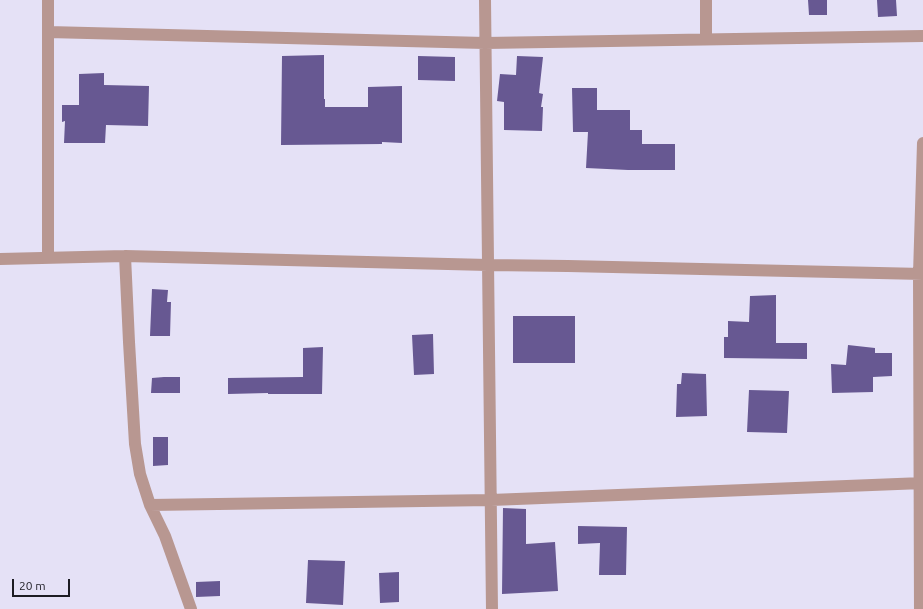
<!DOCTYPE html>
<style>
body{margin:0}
#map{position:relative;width:923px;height:609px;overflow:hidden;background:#e5e1f6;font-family:Ubuntu,sans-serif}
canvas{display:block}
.scale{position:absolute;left:12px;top:579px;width:58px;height:18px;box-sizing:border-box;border:2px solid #1d1c23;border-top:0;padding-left:5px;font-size:12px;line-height:14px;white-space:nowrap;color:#1d1c23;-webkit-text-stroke:3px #e5e1f6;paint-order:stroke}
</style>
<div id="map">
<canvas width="923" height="609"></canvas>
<div class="scale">20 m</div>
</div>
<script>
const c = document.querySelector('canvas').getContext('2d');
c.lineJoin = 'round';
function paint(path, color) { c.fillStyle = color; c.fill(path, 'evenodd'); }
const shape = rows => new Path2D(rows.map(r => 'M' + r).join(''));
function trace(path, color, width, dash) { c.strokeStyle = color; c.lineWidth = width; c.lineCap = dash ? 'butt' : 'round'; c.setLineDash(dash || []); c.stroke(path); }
const building = shape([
 [808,0,827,0,827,15,809,15],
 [877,0,896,0,897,16,878,17],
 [324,55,324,99,325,99,325,107,368,107,368,87,402,86,402,143,382,142,382,144,281,145,282,56],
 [418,56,455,57,455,81,418,80],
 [517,56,543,57,539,93,543,94,541,107,543,107,542,131,504,130,504,102,497,101,500,74,516,75],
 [104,73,104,85,149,86,148,126,106,125,105,143,64,143,65,121,62,122,62,105,79,105,79,74],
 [572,88,597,88,597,110,630,110,630,130,642,130,642,144,675,144,675,170,628,170,586,168,588,132,573,132],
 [152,289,168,290,167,302,171,302,170,336,150,336],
 [776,295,776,343,807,343,807,359,724,358,724,337,728,337,728,321,749,322,750,296],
 [513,316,575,316,575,363,513,363],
 [433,334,434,374,414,375,412,335],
 [848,345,875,348,875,353,892,353,892,376,873,377,873,392,832,393,831,364,846,365],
 [323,347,322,394,268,394,268,393,228,394,228,378,303,377,303,348],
 [682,373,706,374,707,416,676,417,677,384,681,384],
 [164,377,180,377,180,393,151,393,152,378],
 [749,390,789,391,787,433,747,432],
 [153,437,168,437,168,465,153,466],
 [503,508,526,509,526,544,555,542,558,591,502,594],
 [578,526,627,527,626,575,599,575,600,543,578,544],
 [308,560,345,561,343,605,306,603],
 [399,572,399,602,380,603,379,573],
 [220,581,220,596,196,597,196,582]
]);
const street = shape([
 [48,0,48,258],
 [485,0,492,609],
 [706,0,706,39],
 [48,32,485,43,923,36],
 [125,256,129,342,135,444,140,474,150,505,165,536,191,609],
 [0,259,125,256,488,265,568,266,923,274],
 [150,505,491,500,923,483],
 [920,609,919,274,923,143]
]);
paint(building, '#675892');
trace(street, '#b89791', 12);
</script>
